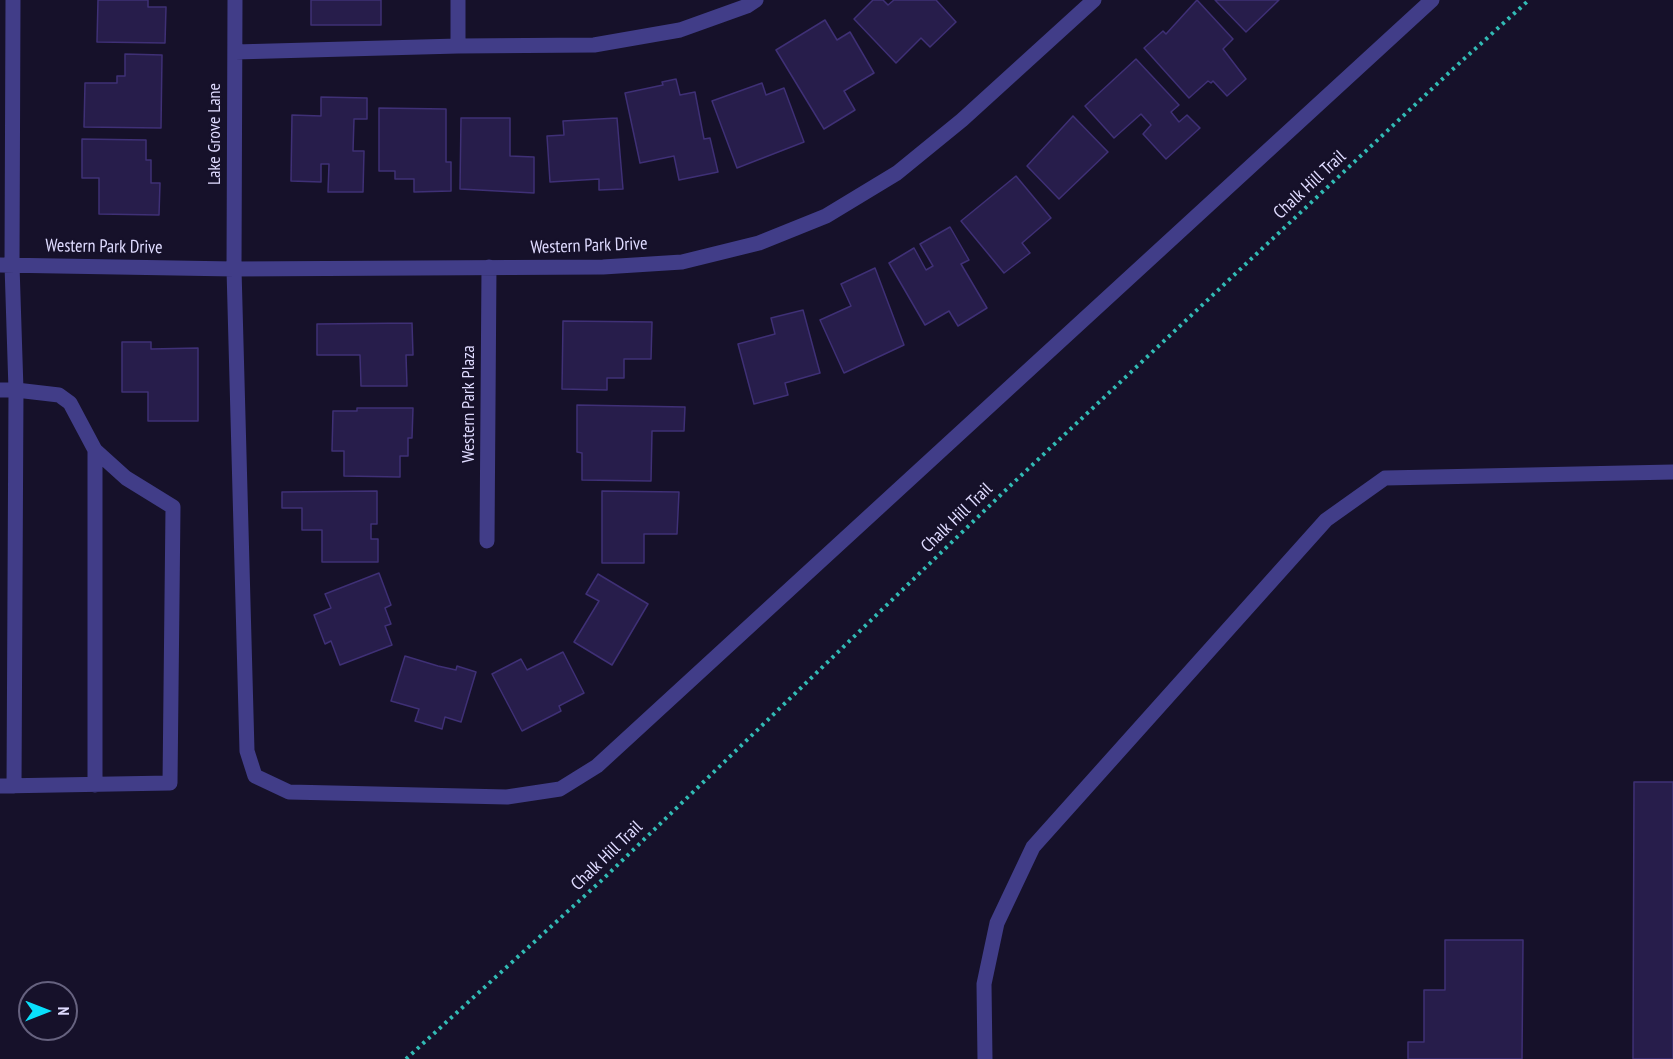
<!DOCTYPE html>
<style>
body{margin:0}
#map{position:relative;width:1673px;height:1059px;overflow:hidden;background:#16112a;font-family:"PT Sans Narrow",sans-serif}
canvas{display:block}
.north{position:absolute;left:18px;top:981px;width:60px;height:60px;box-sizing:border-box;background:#16112a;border:2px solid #66627f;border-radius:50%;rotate:90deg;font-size:16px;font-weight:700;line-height:24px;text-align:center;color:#dfdbff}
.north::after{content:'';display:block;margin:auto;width:21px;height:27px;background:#09e0fc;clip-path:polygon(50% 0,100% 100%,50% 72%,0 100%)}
</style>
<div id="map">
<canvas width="1673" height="1059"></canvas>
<div class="north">N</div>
</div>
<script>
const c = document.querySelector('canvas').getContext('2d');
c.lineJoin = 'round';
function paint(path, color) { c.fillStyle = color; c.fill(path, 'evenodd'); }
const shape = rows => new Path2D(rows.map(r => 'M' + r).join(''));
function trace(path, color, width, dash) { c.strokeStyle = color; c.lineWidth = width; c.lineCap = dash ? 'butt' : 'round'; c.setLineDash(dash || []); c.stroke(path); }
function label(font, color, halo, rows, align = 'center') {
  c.font = font + ' "PT Sans Narrow",sans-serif'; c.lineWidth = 4.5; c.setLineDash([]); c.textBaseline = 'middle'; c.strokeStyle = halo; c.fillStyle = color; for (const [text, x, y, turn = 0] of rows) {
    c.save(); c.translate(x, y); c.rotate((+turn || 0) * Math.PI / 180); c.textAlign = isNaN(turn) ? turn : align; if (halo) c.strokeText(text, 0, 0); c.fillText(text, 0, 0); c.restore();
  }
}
const building = shape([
 [98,0,148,0,148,7,166,7,165,43,97,42,98,0],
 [311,0,381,0,381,25,311,25,311,0],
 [873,0,883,0,888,5,894,0,936,0,956,22,930,47,921,38,896,63,854,19,873,0],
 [1197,0,1233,39,1223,49,1246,79,1227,96,1213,81,1211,83,1208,81,1189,98,1144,48,1163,31,1166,34,1197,0],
 [1215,0,1279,0,1246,32,1215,0],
 [825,20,837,40,850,32,874,73,844,91,855,110,824,129,776,50,825,20],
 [125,54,162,55,161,128,84,127,85,83,117,83,117,76,125,76,125,54],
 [1136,59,1179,105,1171,112,1179,122,1187,115,1200,128,1166,159,1143,134,1151,125,1141,114,1114,138,1085,106,1136,59],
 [676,79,680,95,695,92,704,139,710,138,718,172,679,180,674,156,640,163,625,93,663,85,662,82,676,79],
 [762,83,766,95,784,88,804,142,737,168,712,101,762,83],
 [321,97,367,98,367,119,354,119,353,151,364,151,363,192,328,192,329,164,321,164,321,182,291,181,292,115,321,116,321,97],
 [379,108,446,109,446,162,451,162,451,191,414,192,414,179,395,179,395,171,379,171,379,108],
 [1073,116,1108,152,1059,199,1027,166,1073,116],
 [461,118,510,118,510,156,534,157,534,193,460,189,461,118],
 [617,118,623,189,599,190,599,179,550,182,547,136,564,135,563,121,617,118],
 [82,139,146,140,146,160,151,160,151,183,160,183,159,215,99,214,99,178,82,178,82,139],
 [1016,176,1051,218,1022,243,1030,253,1004,273,961,221,1016,176],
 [950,227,969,260,961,264,987,308,958,326,949,311,925,325,889,263,914,248,926,270,933,266,920,244,950,227],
 [875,268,904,345,844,373,820,320,851,306,841,284,875,268],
 [803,310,820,373,785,383,788,395,754,404,738,344,775,334,771,318,803,310],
 [563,321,652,322,651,359,624,359,624,378,607,378,607,390,562,389,563,321],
 [412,323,413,355,406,355,407,386,361,386,360,355,317,355,317,324,412,323],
 [122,342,151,342,151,349,198,348,198,421,148,421,148,392,122,392,122,342],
 [577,405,685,407,684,431,652,431,651,481,582,480,582,453,577,452,577,405],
 [357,408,413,408,412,438,408,438,408,456,400,456,400,477,344,476,344,451,332,451,333,411,357,411,357,408],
 [377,491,377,524,371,524,371,539,378,539,378,562,322,562,322,530,302,530,302,508,282,508,282,492,377,491],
 [602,491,679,492,677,534,644,534,644,563,602,563,602,491],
 [379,573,391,605,385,608,391,624,385,626,392,645,340,665,331,641,325,644,314,615,331,608,325,594,379,573],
 [598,574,648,604,612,665,574,642,599,601,586,594,598,574],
 [563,652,584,693,559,706,561,711,522,731,492,674,521,659,527,670,563,652],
 [405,656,438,666,456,670,457,666,476,672,461,722,445,717,442,729,415,721,419,709,391,701,405,656],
 [1634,782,1673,782,1673,1059,1633,1059,1634,782],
 [1445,940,1523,940,1522,1059,1408,1059,1408,1042,1424,1042,1424,990,1445,990,1445,940]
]);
const path = shape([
 [406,1059,602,880,1011,485,1453,69,1529,0]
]);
const minor = shape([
 [13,0,12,265,16,390,14,786],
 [235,0,234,269,247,751,255,776,289,792,507,797,560,789,597,766,1432,0],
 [458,46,458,0],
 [235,52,458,46,594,45,680,30,747,6,756,0],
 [0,265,234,269,603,267,682,262,759,243,826,216,897,173,962,120,1094,0],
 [0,390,16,390,59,395,70,403,95,450,126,478,173,507,170,783,0,786],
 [95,450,95,785],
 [487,541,489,267],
 [985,1059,984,984,997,923,1033,847,1326,520,1385,478,1673,472]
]);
const streetNames = [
 ["Lake Grove Lane",215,134,-90],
 ["Chalk Hill Trail",1310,185,-43],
 ["Western Park Drive",589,246,-2],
 ["Western Park Drive",104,247,1],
 ["Western Park Plaza",469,404,-90],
 ["Chalk Hill Trail",957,518,-44],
 ["Chalk Hill Trail",607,856,-44]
];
paint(building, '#271d4b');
trace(building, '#3f3076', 1.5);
trace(path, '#32bbb5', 4, [3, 4.5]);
trace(minor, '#413d88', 15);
label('18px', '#dfdbff', '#16112a', streetNames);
</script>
